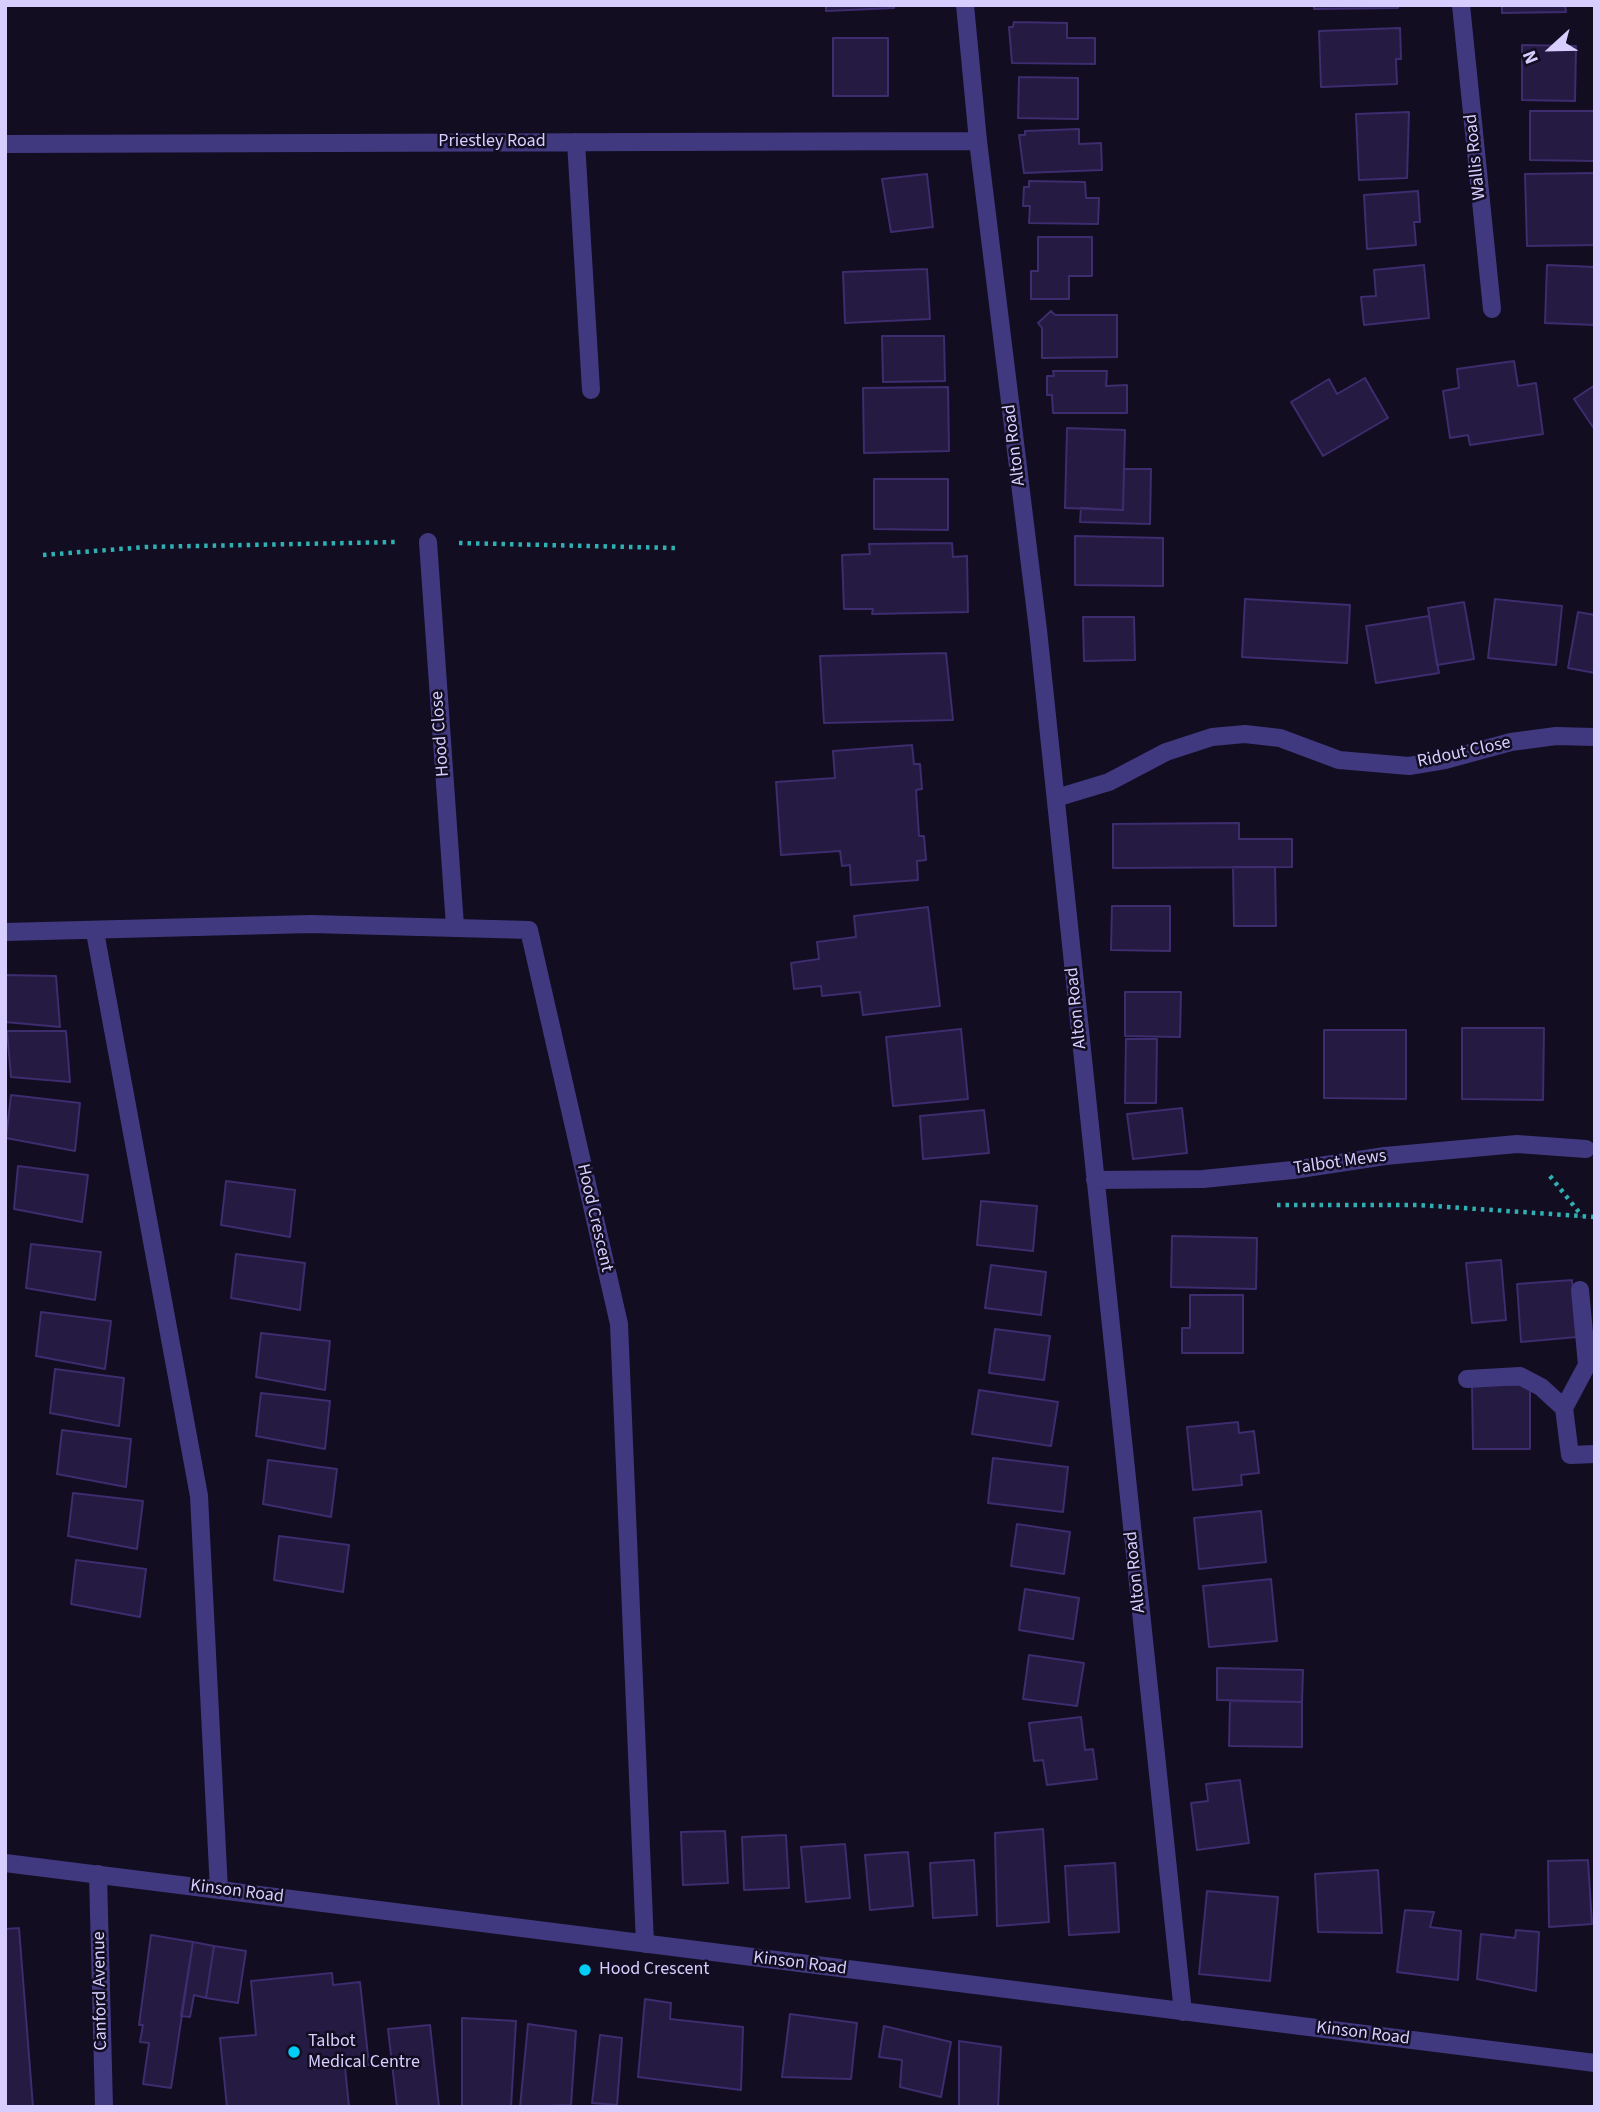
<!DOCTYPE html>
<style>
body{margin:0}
#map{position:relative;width:1600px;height:2112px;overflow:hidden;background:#120d21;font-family:"Source Sans 3",sans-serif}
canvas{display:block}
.frame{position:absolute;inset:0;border:7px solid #d7ceff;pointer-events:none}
.north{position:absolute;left:1516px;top:14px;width:70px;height:70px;-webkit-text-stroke:5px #120d21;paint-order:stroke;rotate:248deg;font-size:19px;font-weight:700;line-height:28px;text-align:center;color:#d7ceff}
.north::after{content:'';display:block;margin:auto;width:24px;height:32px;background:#d7ceff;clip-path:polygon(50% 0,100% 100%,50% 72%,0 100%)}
</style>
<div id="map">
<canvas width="1600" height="2112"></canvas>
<div class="frame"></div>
<div class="north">N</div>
</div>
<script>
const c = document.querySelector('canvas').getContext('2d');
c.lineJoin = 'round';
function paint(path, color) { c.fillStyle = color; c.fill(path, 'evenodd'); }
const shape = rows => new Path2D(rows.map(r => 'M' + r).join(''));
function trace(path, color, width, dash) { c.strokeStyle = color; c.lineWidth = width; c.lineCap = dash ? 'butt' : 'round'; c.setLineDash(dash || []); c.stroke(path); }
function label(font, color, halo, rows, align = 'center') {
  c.font = font + ' "Source Sans 3",sans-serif'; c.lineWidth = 5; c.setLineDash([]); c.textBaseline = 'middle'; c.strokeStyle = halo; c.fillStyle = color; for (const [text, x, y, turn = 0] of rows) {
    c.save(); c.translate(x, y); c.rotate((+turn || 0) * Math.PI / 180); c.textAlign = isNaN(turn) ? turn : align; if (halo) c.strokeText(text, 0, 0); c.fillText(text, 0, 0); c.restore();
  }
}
const building = shape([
 [826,5,894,5,894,8,826,11,826,5],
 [1314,5,1398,5,1398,8,1314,9,1314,5],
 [1502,5,1565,5,1566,12,1502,13,1502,5],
 [1014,22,1067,23,1067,38,1095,38,1095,64,1012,63,1009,27,1013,27,1014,22],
 [1400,28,1401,59,1396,59,1397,84,1321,87,1319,31,1400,28],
 [833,38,888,38,888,96,833,96,833,38],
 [1522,45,1576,46,1575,101,1522,100,1522,45],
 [1019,77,1078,78,1078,119,1018,118,1019,77],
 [1530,111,1595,111,1594,161,1530,160,1530,111],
 [1409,112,1407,178,1359,180,1356,114,1409,112],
 [1079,129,1079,144,1101,143,1102,170,1024,173,1019,135,1025,135,1025,131,1079,129],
 [1595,173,1595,245,1527,246,1525,174,1595,173],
 [927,174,933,227,891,232,882,179,927,174],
 [1029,181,1085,182,1086,198,1099,198,1098,224,1029,223,1030,206,1023,206,1024,187,1029,187,1029,181],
 [1418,191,1420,222,1414,222,1416,245,1367,249,1364,195,1418,191],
 [1038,237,1092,237,1092,276,1069,276,1069,299,1031,299,1031,271,1038,271,1038,237],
 [1424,265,1429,318,1364,325,1361,297,1376,296,1374,270,1424,265],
 [1547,265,1595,267,1595,325,1545,323,1547,265],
 [927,269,930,319,845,323,843,272,927,269],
 [1051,311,1055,315,1117,315,1117,357,1042,358,1042,328,1038,323,1051,311],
 [882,336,944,336,945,381,883,382,882,336],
 [1514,361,1518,386,1536,383,1543,434,1470,445,1468,435,1450,438,1443,391,1459,388,1457,369,1514,361],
 [1053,371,1107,371,1106,386,1127,385,1127,413,1053,413,1052,395,1047,395,1047,376,1054,376,1053,371],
 [1365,378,1388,418,1323,456,1291,402,1329,379,1337,394,1365,378],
 [1595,385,1595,430,1574,399,1595,385],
 [948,387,949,451,864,453,863,388,948,387],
 [1067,428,1125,430,1123,510,1065,508,1067,428],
 [1124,469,1151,469,1150,524,1080,522,1081,508,1123,510,1124,469],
 [874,479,948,479,948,530,874,529,874,479],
 [1075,536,1163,538,1163,586,1075,585,1075,536],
 [952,543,953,557,967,556,968,612,872,614,873,609,844,609,842,555,870,554,869,544,952,543],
 [1245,599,1350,605,1347,663,1242,657,1245,599],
 [1495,599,1562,606,1556,665,1488,658,1495,599],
 [1464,602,1474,659,1437,665,1428,608,1464,602],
 [1578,612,1595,615,1595,673,1568,668,1578,612],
 [1429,616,1439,673,1376,683,1366,626,1429,616],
 [1083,617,1134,617,1135,660,1084,661,1083,617],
 [946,653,953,720,824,723,820,656,946,653],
 [912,745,914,764,920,764,922,789,916,790,919,836,924,836,926,860,917,861,918,880,851,885,850,865,842,866,840,851,781,855,776,782,835,778,833,751,912,745],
 [1239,823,1239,839,1292,839,1292,867,1113,868,1113,824,1239,823],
 [1233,867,1275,867,1276,926,1234,926,1233,867],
 [1112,906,1170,906,1170,951,1111,950,1112,906],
 [928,907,940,1006,863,1015,860,992,822,996,821,986,794,989,791,963,819,959,817,942,856,937,854,916,928,907],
 [5,975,56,976,60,1027,5,1022,5,975],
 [1125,992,1181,992,1180,1037,1125,1036,1125,992],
 [1462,1028,1544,1028,1543,1100,1462,1099,1462,1028],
 [961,1029,968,1099,893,1106,886,1037,961,1029],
 [1324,1030,1406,1030,1406,1099,1324,1098,1324,1030],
 [7,1031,66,1031,70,1082,11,1077,7,1031],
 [1126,1039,1157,1039,1156,1103,1125,1103,1126,1039],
 [11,1095,80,1103,75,1151,6,1138,11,1095],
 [1182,1108,1187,1153,1133,1159,1127,1114,1182,1108],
 [984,1110,989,1153,923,1159,920,1116,984,1110],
 [18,1166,88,1175,82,1222,14,1209,18,1166],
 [226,1181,295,1190,290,1237,221,1225,226,1181],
 [981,1201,1037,1206,1033,1251,977,1245,981,1201],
 [1172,1236,1257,1238,1256,1289,1171,1287,1172,1236],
 [31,1244,101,1252,95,1300,26,1288,31,1244],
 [236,1254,305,1263,300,1310,231,1298,236,1254],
 [1501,1260,1506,1320,1472,1323,1466,1263,1501,1260],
 [991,1265,1046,1272,1041,1315,985,1308,991,1265],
 [1572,1280,1577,1337,1521,1342,1517,1284,1572,1280],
 [1190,1295,1243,1295,1243,1353,1182,1353,1182,1328,1190,1328,1190,1295],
 [41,1312,111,1321,105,1369,36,1356,41,1312],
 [995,1329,1050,1336,1044,1380,989,1373,995,1329],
 [261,1333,330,1341,325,1390,256,1377,261,1333],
 [55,1369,124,1378,119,1426,50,1413,55,1369],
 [1472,1385,1530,1385,1530,1449,1473,1449,1472,1385],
 [979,1390,1058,1402,1051,1446,972,1434,979,1390],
 [261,1393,330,1401,325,1449,256,1436,261,1393],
 [1238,1422,1239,1433,1254,1431,1259,1473,1241,1475,1242,1485,1193,1490,1187,1427,1238,1422],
 [62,1430,131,1439,126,1487,57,1474,62,1430],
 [993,1458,1068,1467,1063,1512,988,1503,993,1458],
 [268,1460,337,1469,331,1517,263,1504,268,1460],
 [73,1493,143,1501,137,1549,68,1536,73,1493],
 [1261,1511,1266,1562,1199,1569,1194,1518,1261,1511],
 [1017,1524,1070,1532,1064,1574,1011,1566,1017,1524],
 [279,1536,349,1545,343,1592,274,1580,279,1536],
 [76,1560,146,1569,140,1617,71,1604,76,1560],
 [1271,1579,1277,1641,1209,1647,1203,1586,1271,1579],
 [1025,1589,1079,1598,1073,1639,1019,1630,1025,1589],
 [1029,1655,1084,1663,1077,1706,1023,1699,1029,1655],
 [1217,1668,1303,1670,1302,1702,1217,1700,1217,1668],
 [1230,1701,1302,1702,1302,1747,1229,1746,1230,1701],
 [1081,1717,1085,1750,1093,1749,1097,1779,1047,1785,1043,1760,1034,1761,1029,1723,1081,1717],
 [1240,1780,1249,1843,1197,1850,1191,1803,1208,1801,1206,1784,1240,1780],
 [1043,1829,1049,1922,997,1926,995,1833,1043,1829],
 [725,1831,728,1883,683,1885,681,1832,725,1831],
 [786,1835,789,1888,744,1890,742,1837,786,1835],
 [845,1844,850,1898,806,1902,801,1847,845,1844],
 [908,1852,913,1906,870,1910,865,1855,908,1852],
 [974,1860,977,1915,933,1918,930,1863,974,1860],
 [1588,1860,1592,1924,1549,1927,1548,1861,1588,1860],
 [1115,1863,1119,1932,1069,1935,1065,1866,1115,1863],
 [1378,1870,1382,1933,1318,1932,1315,1874,1378,1870],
 [1207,1891,1278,1897,1270,1981,1199,1974,1207,1891],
 [1405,1910,1434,1912,1430,1927,1461,1931,1458,1980,1397,1972,1405,1910],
 [19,1928,33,2107,5,2107,5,1929,19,1928],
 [1516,1930,1539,1932,1536,1991,1477,1979,1481,1934,1515,1938,1516,1930],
 [151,1935,193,1942,171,2088,143,2084,149,2043,140,2042,143,2025,139,2025,151,1935],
 [193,1942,214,1946,206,1998,194,1995,190,2017,181,2016,193,1942],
 [214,1946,246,1951,238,2003,206,1998,214,1946],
 [332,1973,333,1985,360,1982,369,2065,345,2067,349,2107,227,2107,220,2038,256,2035,251,1981,332,1973],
 [645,1999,671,2003,670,2019,743,2027,741,2090,638,2077,645,1999],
 [790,2014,857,2023,851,2079,782,2077,790,2014],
 [462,2018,516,2021,511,2107,462,2107,462,2018],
 [528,2024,576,2031,571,2105,520,2107,528,2024],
 [430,2025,439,2107,397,2107,388,2029,430,2025],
 [884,2026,951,2042,941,2097,900,2087,902,2060,879,2057,884,2026],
 [600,2035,622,2038,617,2105,592,2103,600,2035],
 [959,2041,1001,2047,998,2107,959,2107,959,2041]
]);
const path = shape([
 [459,543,675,548],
 [43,555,146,547,397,542],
 [1550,1176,1582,1216],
 [1277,1205,1419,1205,1595,1217]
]);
const minor = shape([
 [965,5,978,141,1038,630,1183,2012],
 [1461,5,1492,309],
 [576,142,591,390],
 [5,144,978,141],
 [428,542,455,926],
 [1056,798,1109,782,1166,752,1212,737,1245,734,1280,738,1339,760,1409,766,1445,760,1511,742,1556,736,1595,737],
 [5,932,311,924,529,930,619,1324,645,1944],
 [95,932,199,1496,219,1890],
 [1095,1180,1203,1179,1293,1170,1385,1156,1517,1144,1586,1149],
 [1467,1379,1520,1376,1541,1387,1564,1408,1570,1455,1595,1454],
 [1564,1408,1587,1365,1580,1290],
 [5,1863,1595,2063],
 [98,1874,104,2107]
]);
const markers = [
 [585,1970,7,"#02cdf7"],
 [294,2052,7,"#02cdf7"]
];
const streetNames = [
 ["Priestley Road",492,142],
 ["Wallis Road",1476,157,-96],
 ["Alton Road",1015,445,-97],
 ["Hood Close",441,734,-94],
 ["Ridout Close",1464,753,-12],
 ["Alton Road",1077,1008,-96],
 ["Talbot Mews",1340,1163,-8],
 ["Hood Crescent",594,1218,77],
 ["Alton Road",1136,1572,-96],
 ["Kinson Road",237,1892,7],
 ["Kinson Road",800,1964,7],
 ["Canford Avenue",101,1991,-91],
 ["Kinson Road",1363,2034,7]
];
const poiNames = [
 ["Hood Crescent",599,1970],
 ["Talbot",308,2042],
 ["Medical Centre",308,2063]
];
paint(building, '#251a42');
trace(building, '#3d2c6e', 2);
trace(path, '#2fb0b2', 4.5, [3.5, 5]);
trace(minor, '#403980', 18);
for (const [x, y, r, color] of markers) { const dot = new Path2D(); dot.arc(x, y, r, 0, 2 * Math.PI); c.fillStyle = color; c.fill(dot); trace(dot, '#120d21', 2.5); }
label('18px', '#d7ceff', '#120d21', streetNames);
label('18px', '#d7ceff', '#120d21', poiNames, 'left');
</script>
